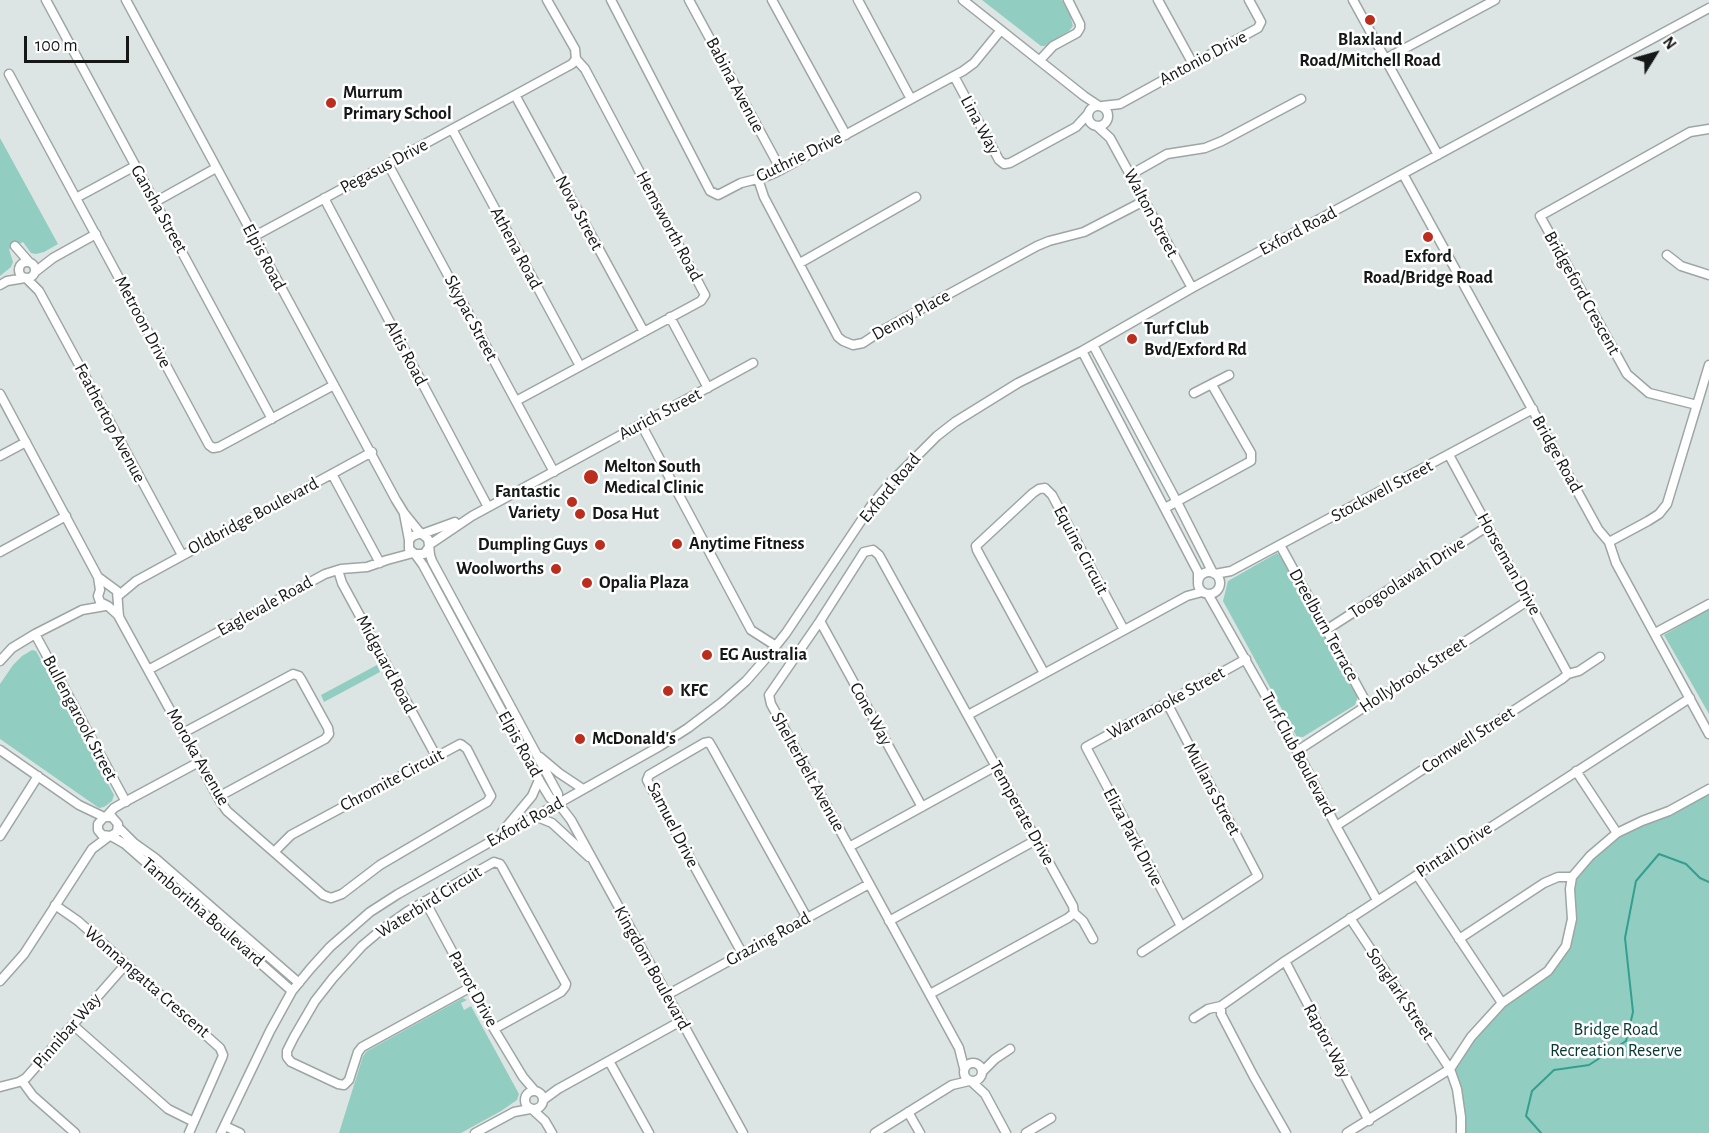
<!DOCTYPE html>
<style>
body{margin:0}
#map{position:relative;width:1709px;height:1133px;overflow:hidden;background:#dce5e3;font-family:"Alegreya Sans",sans-serif}
canvas{display:block}
.north{position:absolute;left:1625px;top:24px;width:60px;height:60px;-webkit-text-stroke:4px #fff;paint-order:stroke;rotate:53deg;font-size:16px;font-weight:700;line-height:24px;text-align:center;color:#151817}
.north::after{content:'';display:block;margin:auto;width:21px;height:27px;background:#151817;clip-path:polygon(50% 0,100% 100%,50% 72%,0 100%)}
.scale{position:absolute;left:24px;top:36px;width:105px;height:27px;box-sizing:border-box;border:3px solid #151817;border-top:0;padding-left:8px;font-size:18px;line-height:21px;white-space:nowrap;color:#151817;-webkit-text-stroke:4px #fff;paint-order:stroke}
</style>
<div id="map">
<canvas width="1709" height="1133"></canvas>
<div class="north">N</div>
<div class="scale">100 m</div>
</div>
<script>
const c = document.querySelector('canvas').getContext('2d');
c.lineJoin = 'round';
function paint(path, color) { c.fillStyle = color; c.fill(path, 'evenodd'); }
const shape = rows => new Path2D(rows.map(r => 'M' + r).join(''));
function trace(path, color, width, dash) { c.strokeStyle = color; c.lineWidth = width; c.lineCap = dash ? 'butt' : 'round'; c.setLineDash(dash || []); c.stroke(path); }
function label(font, color, halo, rows, align = 'center') {
  c.font = font + ' "Alegreya Sans",sans-serif'; c.lineWidth = 5; c.setLineDash([]); c.textBaseline = 'middle'; c.strokeStyle = halo; c.fillStyle = color; for (const [text, x, y, turn = 0] of rows) {
    c.save(); c.translate(x, y); c.rotate((+turn || 0) * Math.PI / 180); c.textAlign = isNaN(turn) ? turn : align; if (halo) c.strokeText(text, 0, 0); c.fillText(text, 0, 0); c.restore();
  }
}
const green = shape([
 [982,0,1062,0,1070,15,1073,26,1069,31,1045,46,1041,46],
 [0,138,58,244,44,252,36,254,31,253,23,242,9,249,13,262,11,267,0,276],
 [1277,553,1283,558,1358,696,1355,705,1303,737,1297,737,1223,601,1228,581],
 [1709,609,1709,714,1664,635],
 [32,650,36,651,114,795,112,801,104,807,99,808,0,739,0,684,13,665,22,656],
 [377,665,380,672,324,702,321,695],
 [1709,793,1709,1133,1465,1133,1454,1070,1474,1039,1490,1021,1505,1007,1549,975,1570,947,1576,919,1574,888,1576,879,1592,860,1619,836],
 [463,998,467,1000,461,1003,464,1010,471,1006,519,1094,517,1100,501,1111,461,1133,339,1133,363,1056,367,1051]
]);
const stream = shape([
 [1541,1133,1526,1116,1532,1091,1554,1070,1589,1065,1626,1041,1633,1012,1625,938,1636,881,1659,854,1686,864,1700,878,1709,882]
]);
const minor = shape([
 [46,0,272,419],
 [126,0,396,500,404,513,421,534],
 [611,0,710,191,718,195,741,183,765,177,775,173,963,71,974,63,1001,30],
 [689,0,781,170],
 [772,0,846,135],
 [858,0,911,99],
 [963,0,1084,96,1099,106],
 [1158,0,1193,64],
 [1353,0,1438,155],
 [1385,59,1495,0],
 [1040,60,1053,46,1077,33,1080,28,1080,24,1068,0],
 [9,74,209,445,213,448,219,447,334,385],
 [954,76,999,160,1004,164,1010,163,1076,127,1088,114],
 [515,95,644,332],
 '1088 116a10 10 0 1 1 20 0a10 10 0 1 1-20 0Z',
 [1102,106,1120,104,1258,28,1261,22,1249,0],
 [1097,126,1110,138,1192,288],
 [452,129,580,366],
 [388,164,554,472],
 [1403,174,1598,529,1609,542,1616,563,1709,734],
 [1130,175,1167,154,1205,148,1222,141,1301,99],
 [758,179,764,197,838,337,843,341,853,345,863,343,881,331,1037,246,1049,241,1084,232,1144,201],
 [76,198,135,166],
 [324,198,488,507],
 [155,202,216,168],
 [253,237,515,95,572,64,576,59],
 [15,246,29,262],
 [1667,255,1681,266,1709,275],
 '19 270a8 8 0 1 1 16 0a8 8 0 1 1-16 0Z',
 [800,263,916,197],
 [35,272,53,258,96,234],
 [26,278,39,291,182,555],
 [0,285,7,281,25,278],
 [670,317,708,388],
 [1093,345,1177,502,1213,573],
 [1082,351,1198,572,1198,580],
 [1194,393,1229,375],
 [0,394,98,577,100,590,98,596,100,602,108,606,119,616],
 [516,401,701,301,705,295,585,69,576,59,575,49,547,0],
 [1697,405,1649,393,1627,374,1540,216,1690,132,1709,129],
 [641,424,751,630,776,646],
 [1449,455,1568,674],
 [0,456,26,442],
 [332,474,380,563],
 [1165,508,1251,461,1251,453,1212,385],
 [404,514,409,540],
 [422,534,455,522],
 [1609,542,1648,521,1659,514,1667,504,1709,365],
 [429,545,472,516,753,363],
 [1280,545,1367,704],
 [429,547,424,554,415,554,409,549,409,540,413,536,418,534,422,534,428,539,429,545,430,555,432,561,558,794,558,803],
 [0,552,66,516],
 [415,554,423,565,539,780,550,798,558,803,571,820,743,1133],
 [338,570,342,583,436,756],
 '1198 583a11 11 0 1 1 22 0a11 11 0 1 1-22 0Z',
 [1215,574,1231,571,1533,409],
 [98,577,117,591,119,617,220,801,227,811,323,895,331,898,342,894,380,865,487,802,491,796,467,749,462,745,460,744,291,835,274,852],
 [1208,594,1297,751,1336,826,1377,900],
 [118,596,136,581,372,452],
 [820,621,922,807],
 [1326,630,1488,526],
 [1655,633,1709,604],
 [35,634,126,802],
 [0,661,12,648,35,634,82,610,105,606],
 [148,670,325,574,341,569,367,567,387,560,413,553],
 [1044,673,977,550,976,546,1033,493,1039,489,1045,488,1052,495,1124,630],
 [968,715,1187,596,1202,592],
 [183,733,293,674,299,676,301,679,328,728,329,734,325,739,218,797],
 [0,750,79,805,104,817],
 [1297,751,1529,600],
 [540,757,559,773,583,789],
 [1576,771,1617,833],
 [535,816,552,823,589,857],
 [106,817,114,808,121,804,199,762],
 [1336,826,1562,679,1568,674,1579,671,1600,657],
 [118,827,134,843,155,858,299,983],
 [502,832,532,796,539,780],
 [0,836,38,776],
 [111,836,117,832,118,824,112,817,104,817,98,824,98,830,102,835,111,836,125,844,292,991],
 [849,847,996,766],
 [1417,875,1502,1003],
 [425,901,494,1029,523,1077,535,1091],
 [55,905,78,921,220,1048,223,1055,222,1058,189,1133],
 [1350,918,1450,1069,1457,1089,1461,1117,1461,1133],
 [889,921,1036,840],
 [1181,926,1086,747,1246,659],
 [1459,939,1544,883,1558,877,1572,877],
 [1142,952,1258,876,1167,703],
 [742,953,647,780,649,775,704,743,709,742,712,747,807,918],
 [1285,961,1369,1121],
 [0,981,24,954,92,849,108,837],
 [471,987,362,1047,358,1052,349,1080,344,1085,338,1084,291,1062,287,1057,287,1051,294,1037,315,1001,333,978,362,946,381,930,408,911,494,862,500,864,502,867,566,984,565,987,561,992,494,1029],
 [930,994,1068,918,1074,913],
 [667,995,869,884],
 [1221,1006,1221,1014,1254,1077,1286,1133],
 [1194,1018,1208,1009,1221,1006,1285,961,1417,875,1690,698],
 [73,1025,168,1109,194,1122],
 [609,1061,649,1133],
 '964 1072a9 9 0 1 1 18 0a9 9 0 1 1-18 0Z',
 [964,1068,959,1048,771,704,769,695,820,621,864,552,873,550,879,555,1073,906,1074,913,1083,921,1093,939],
 [982,1072,995,1059,1010,1049],
 [22,1081,33,1096,75,1133],
 [972,1082,985,1094,1006,1133],
 [0,1087,19,1082,26,1078,126,964],
 '525 1100a9 9 0 1 1 18 0a9 9 0 1 1-18 0Z',
 [543,1100,558,1089,681,1021],
 [533,1110,545,1121,552,1133],
 [908,1112,920,1133],
 [225,1126,240,1133],
 [221,1133,270,1031,292,991,311,968,330,947,370,912,398,894,660,746,688,728,721,703,746,681,767,657,786,633,871,506,889,484,937,436,955,422,1018,383,1082,351,1192,288,1709,8],
 [475,1133,514,1112,530,1109],
 [875,1133,952,1085,969,1081],
 [1026,1133,1051,1118],
 [1347,1133,1450,1069,1471,1037,1502,1003,1548,971,1566,946,1572,919,1570,889,1572,877,1590,856,1617,833,1642,821,1669,811,1709,789]
]);
const markers = [
 [1370,20,6,"#bb2e1e"],
 [331,103,6,"#bb2e1e"],
 [1428,237,6,"#bb2e1e"],
 [1132,339,6,"#bb2e1e"],
 [591,477,8,"#bb2e1e"],
 [572,502,6,"#bb2e1e"],
 [580,514,6,"#bb2e1e"],
 [677,544,6,"#bb2e1e"],
 [600,545,6,"#bb2e1e"],
 [556,569,6,"#bb2e1e"],
 [587,583,6,"#bb2e1e"],
 [707,655,6,"#bb2e1e"],
 [668,691,6,"#bb2e1e"],
 [580,739,6,"#bb2e1e"]
];
const poiNames = [
 ["Blaxland",1370,40,"center"],
 ["Road/Mitchell Road",1370,61,"center"],
 ["Murrum",343,93],
 ["Primary School",343,114],
 ["Exford",1428,257,"center"],
 ["Road/Bridge Road",1428,278,"center"],
 ["Turf Club",1144,329],
 ["Bvd/Exford Rd",1144,350],
 ["Melton South",604,467],
 ["Medical Clinic",604,488],
 ["Fantastic",560,492,"right"],
 ["Variety",560,513,"right"],
 ["Dosa Hut",592,514],
 ["Anytime Fitness",689,544],
 ["Dumpling Guys",588,545,"right"],
 ["Woolworths",544,569,"right"],
 ["Opalia Plaza",599,583],
 ["EG Australia",719,655],
 ["KFC",680,691],
 ["McDonald's",592,739]
];
const streetNames = [
 ["Antonio Drive",1203,58,-28],
 ["Babina Avenue",735,85,62],
 ["Lina Way",980,125,62],
 ["Guthrie Drive",799,157,-26],
 ["Pegasus Drive",384,166,-28],
 ["Gansha Street",159,209,61],
 ["Nova Street",579,213,62],
 ["Walton Street",1151,213,62],
 ["Hemsworth Road",669,226,62],
 ["Exford Road",1298,231,-28],
 ["Athena Road",516,248,62],
 ["Elpis Road",264,257,62],
 ["Bridgeford Crescent",1582,293,61],
 ["Denny Place",911,315,-29],
 ["Skypac Street",471,318,62],
 ["Metroon Drive",143,322,62],
 ["Altis Road",406,353,62],
 ["Aurich Street",660,414,-28],
 ["Feathertop Avenue",110,423,62],
 ["Bridge Road",1557,454,61],
 ["Exford Road",890,488,-50],
 ["Stockwell Street",1382,491,-28],
 ["Oldbridge Boulevard",253,516,-28],
 ["Equine Circuit",1081,550,62],
 ["Horseman Drive",1509,564,61],
 ["Toogoolawah Drive",1407,578,-33],
 ["Eaglevale Road",265,606,-29],
 ["Dreelburn Terrace",1324,625,61],
 ["Midguard Road",386,664,62],
 ["Hollybrook Street",1413,675,-33],
 ["Warranooke Street",1166,703,-29],
 ["Cone Way",871,714,61],
 ["Bullengarook Street",80,718,62],
 ["Cornwell Street",1468,740,-33],
 ["Elpis Road",520,744,61],
 ["Turf Club Boulevard",1298,754,62],
 ["Moroka Avenue",198,757,60],
 ["Shelterbelt Avenue",808,772,61],
 ["Chromite Circuit",392,780,-28],
 ["Mullans Street",1212,789,62],
 ["Temperate Drive",1022,813,61],
 ["Exford Road",525,822,-29],
 ["Samuel Drive",673,825,63],
 ["Eliza Park Drive",1133,837,62],
 ["Pintail Drive",1454,850,-33],
 ["Waterbird Circuit",429,902,-32],
 ["Tamboritha Boulevard",203,912,41],
 ["Grazing Road",768,939,-29],
 ["Kingdom Boulevard",652,968,61],
 ["Wonnangatta Crescent",147,982,41],
 ["Parrot Drive",473,989,61],
 ["Songlark Street",1400,994,56],
 ["Pinnibar Way",67,1031,-49],
 ["Raptor Way",1327,1041,62]
];
const parkNames = [
 ["Bridge Road",1616,1030],
 ["Recreation Reserve",1616,1051]
];
paint(green, '#92cdc1');
trace(stream, '#349f8e', 2);
trace(minor, '#9da6a4', 11);
trace(minor, '#fff', 8);
for (const [x, y, r, color] of markers) { const dot = new Path2D(); dot.arc(x, y, r, 0, 2 * Math.PI); c.fillStyle = color; c.fill(dot); trace(dot, '#fff', 2); }
label('bold 18px', '#151817', '#fff', poiNames, 'left');
label('18px', '#151817', '#fff', streetNames);
label('18px', '#073831', '#fff', parkNames);
</script>
